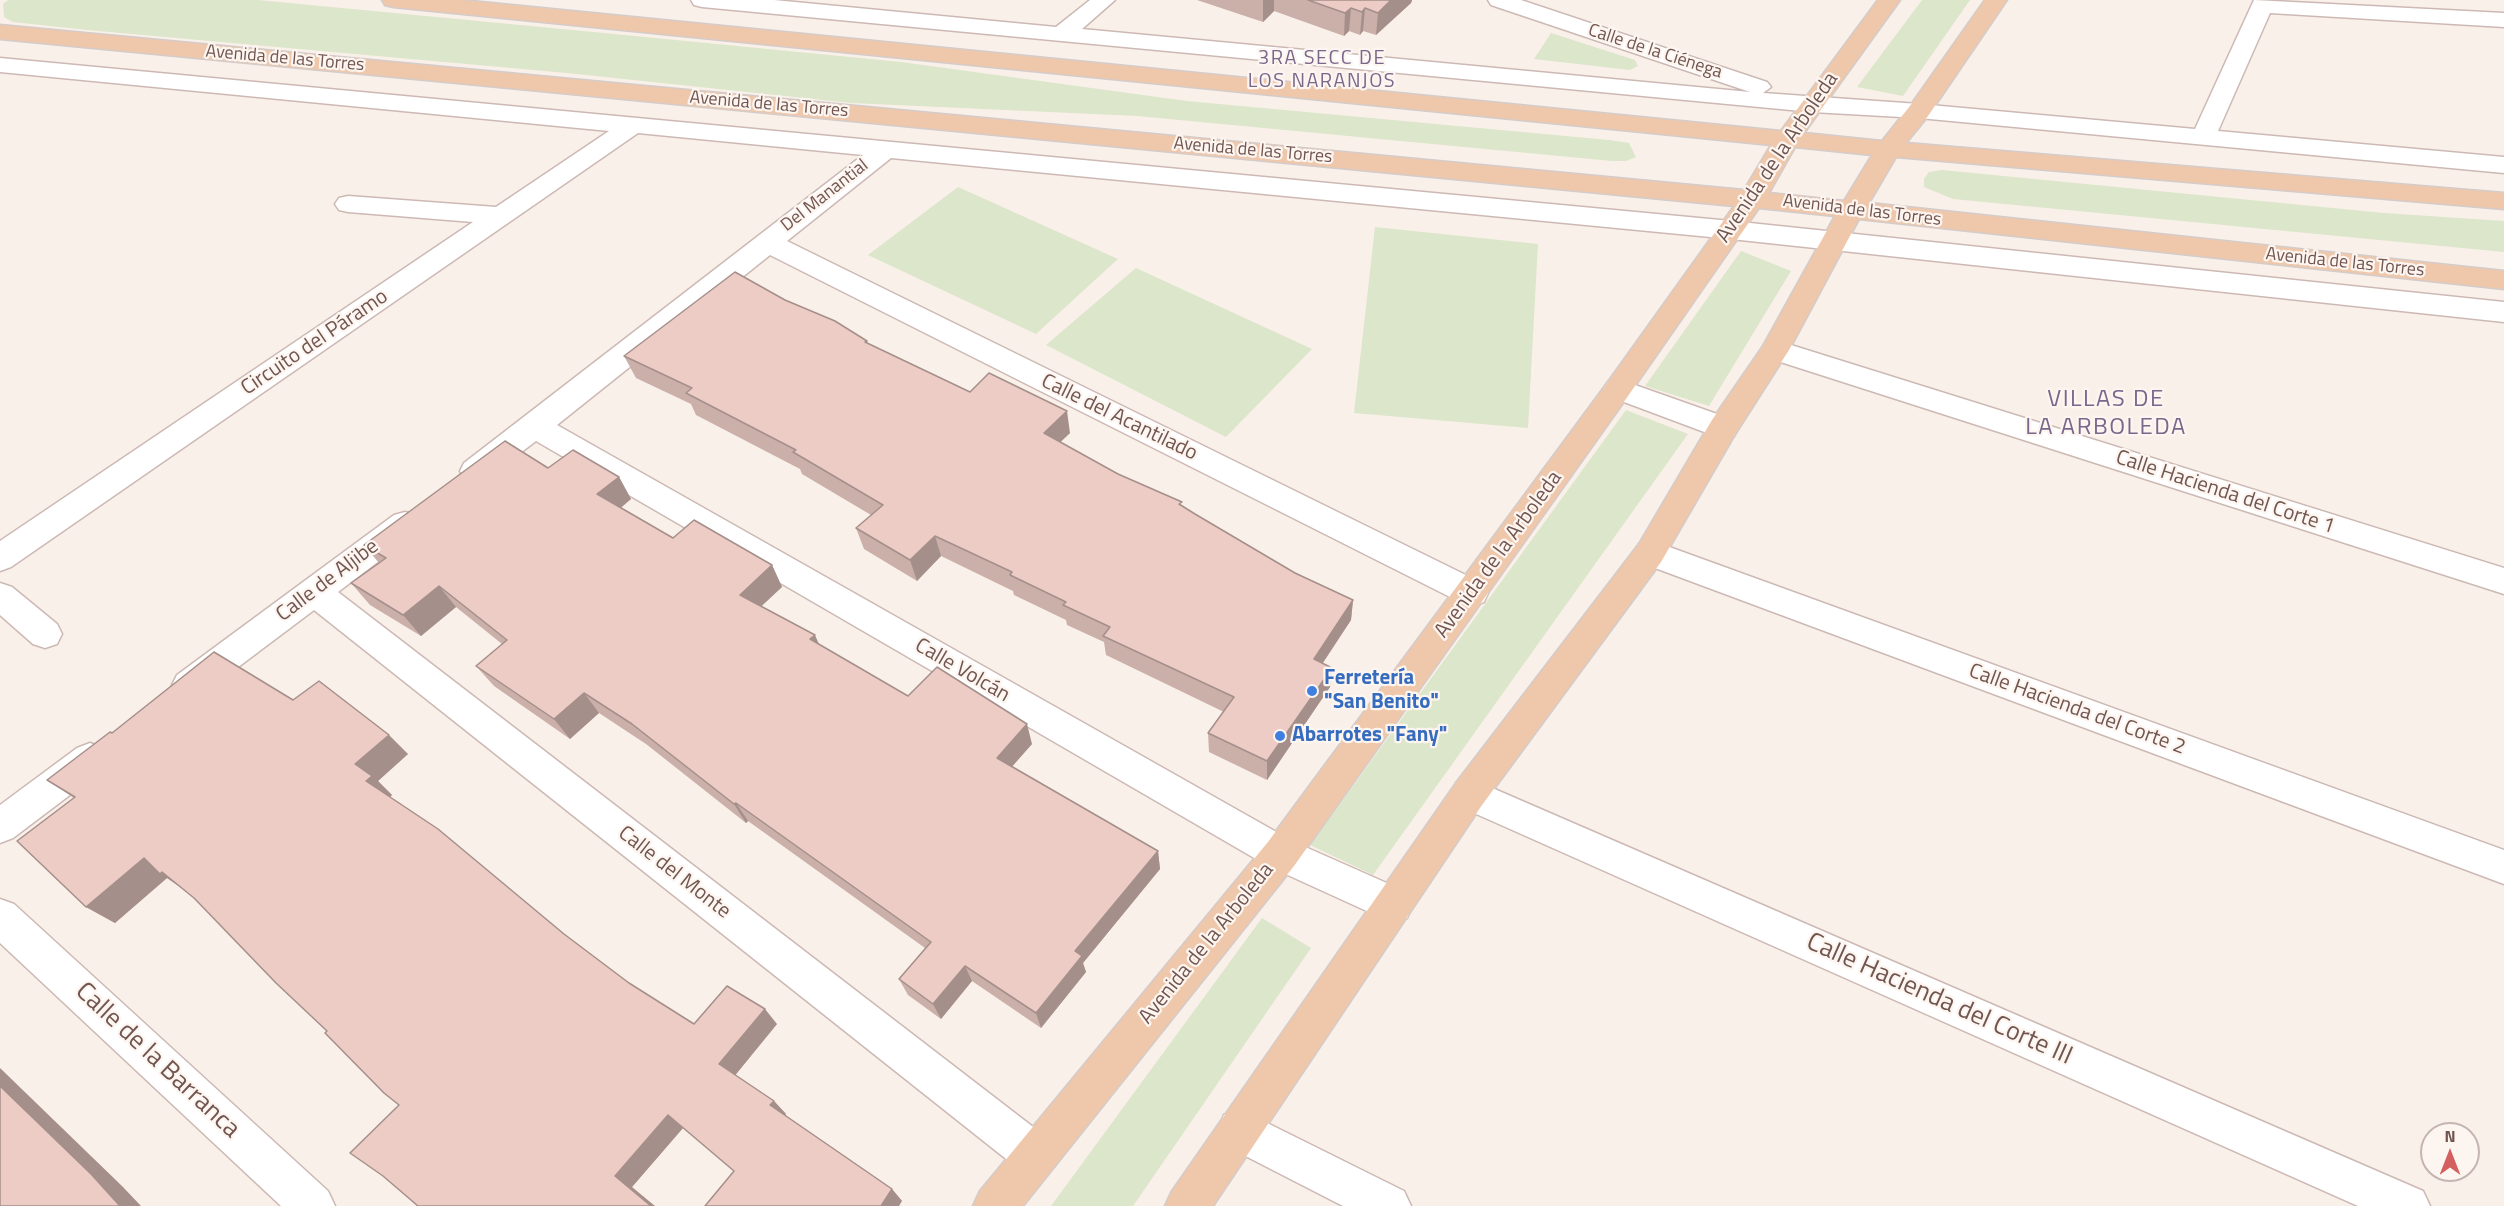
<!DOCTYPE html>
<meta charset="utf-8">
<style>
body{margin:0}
#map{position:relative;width:2504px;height:1206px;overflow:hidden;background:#faf0ea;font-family:"Titillium Web",sans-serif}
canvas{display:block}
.north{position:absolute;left:2420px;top:1122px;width:60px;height:60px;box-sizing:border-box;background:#fdf5f0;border:2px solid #c5b5b0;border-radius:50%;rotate:0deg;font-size:16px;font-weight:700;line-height:24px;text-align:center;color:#715550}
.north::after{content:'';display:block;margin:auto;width:21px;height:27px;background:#d3605f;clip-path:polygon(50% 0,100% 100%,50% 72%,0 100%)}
</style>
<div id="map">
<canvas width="2504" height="1206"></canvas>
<div class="north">N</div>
</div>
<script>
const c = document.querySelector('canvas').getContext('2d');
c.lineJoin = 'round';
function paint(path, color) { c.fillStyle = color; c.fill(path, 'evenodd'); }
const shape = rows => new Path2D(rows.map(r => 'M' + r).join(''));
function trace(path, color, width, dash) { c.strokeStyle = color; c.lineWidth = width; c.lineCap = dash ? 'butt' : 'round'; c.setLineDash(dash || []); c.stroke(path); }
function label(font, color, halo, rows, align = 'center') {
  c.font = font + ' "Titillium Web",sans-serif'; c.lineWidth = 4.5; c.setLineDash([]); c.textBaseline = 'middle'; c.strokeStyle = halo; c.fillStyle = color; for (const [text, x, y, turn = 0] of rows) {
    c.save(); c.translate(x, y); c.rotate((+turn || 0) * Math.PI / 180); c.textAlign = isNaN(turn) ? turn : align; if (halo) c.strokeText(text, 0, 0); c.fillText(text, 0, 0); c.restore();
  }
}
const green = shape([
 [8,0,258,0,604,33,901,62,1187,101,1609,140,1629,143,1636,157,1626,161,1612,161,1137,116,851,103,567,73,87,30,13,22,4,17,3,4],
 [1922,0,1970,0,1903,96,1857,87],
 [1551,33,1635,60,1638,66,1630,70,1534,59],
 [1942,170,2384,213,2504,221,2504,252,1953,199,1924,187,1924,179,1929,172],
 [958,187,1118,259,1036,334,868,255],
 [1375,227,1538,244,1528,428,1354,413],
 [1741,251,1791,271,1709,406,1645,386],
 [1136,268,1312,349,1226,437,1046,345],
 [1626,410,1688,434,1373,875,1310,845],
 [1262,918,1311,948,1133,1206,1051,1206]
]);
const minor = shape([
 [691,0,774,0,1056,27,1090,0,1115,0,1082,29,1750,92,1491,5,1488,0,1521,0,1767,82,1771,87,1763,93,1919,104,2195,129,2254,0,2504,13,2504,27,2270,13,2218,131,2504,157,2504,173,1919,118,1812,112,702,7,694,5,691,0],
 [0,58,1731,221,2504,302,2504,322,1731,239,891,158,787,241,1484,584,1488,593,1484,602,1472,606,1460,602,770,255,557,425,1294,842,1407,892,1412,905,1407,918,1393,923,1268,866,536,441,486,479,475,483,464,479,460,471,464,463,863,155,638,133,11,567,0,571,0,541,473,222,348,212,339,210,335,204,339,198,348,196,496,207,609,131,0,72,0,58],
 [1775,340,2504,568,2504,594,1765,357,1761,350,1765,343,1775,340],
 [1618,379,1734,420,1738,428,1734,436,1723,439,1608,396,1603,389,1608,382,1618,379],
 [405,512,416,515,421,524,416,533,338,592,1050,1140,1056,1155,1050,1170,1035,1176,1020,1170,314,610,201,695,189,700,177,695,172,685,177,675,394,515,405,512],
 [1650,540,2504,850,2504,884,1639,562,1634,553,1639,544,1650,540],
 [0,583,12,587,57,624,62,634,57,644,45,648,33,644,0,615,0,583],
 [90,743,103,748,108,759,103,770,13,838,0,843,0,805,77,748,90,743],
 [1469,778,2423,1191,2430,1206,2358,1206,1456,805,1451,794,1456,783,1469,778],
 [0,899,14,904,328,1191,335,1206,281,1206,0,943,0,899],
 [1239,1109,1404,1191,1411,1206,1343,1206,1224,1145,1218,1130,1224,1115,1239,1109]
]);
const major = shape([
 [382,0,461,0,1781,131,1878,0,1900,0,1804,133,1882,141,1910,106,1985,0,2007,0,1928,116,1906,143,2504,193,2504,209,1896,157,1869,203,2504,271,2504,289,1859,219,1789,350,1734,436,1661,562,1482,805,1213,1206,1165,1206,1172,1191,1456,783,1639,544,1712,420,1763,346,1835,216,1759,208,1628,396,1294,866,1023,1206,973,1206,980,1191,1268,842,1608,382,1734,206,0,39,0,25,1744,190,1771,145,393,7,385,5,382,0],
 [1795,147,1872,155,1844,201,1769,193,1795,147]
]);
const wall = shape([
 [1197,0,1412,0,1411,3,1376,35,1363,31,1360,35,1349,31,1344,36,1274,11,1263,22],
 [785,300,868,344,970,392,1070,433,1060,442,1118,474,1182,506,1295,573,1353,600,1351,620,1323,663,1330,687,1267,780,1209,752,1208,733,1224,712,1106,655,1104,642,1067,625,1066,620,1014,595,1013,591,941,556,917,581,864,549,856,528,871,515,802,474,800,469,696,415,691,404,636,378,624,356],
 [548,468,619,477,631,499,621,508,673,538,772,565,782,587,761,606,819,644,908,696,1032,744,1012,766,1158,851,1160,869,1083,963,1086,972,1041,1028,972,981,941,1019,908,995,899,979,925,948,748,821,746,823,646,744,599,713,570,739,494,686,476,666,502,644,456,607,421,636,370,605,351,583,379,563,364,545],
 [293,700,408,754,378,781,392,795,390,797,564,934,629,983,694,1024,777,1024,735,1075,774,1101,786,1114,785,1115,892,1189,902,1201,734,1171,683,1128,632,1187,399,1105,327,1031,194,898,183,889,167,878,115,923,86,907,74,798,47,780,112,733]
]);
const shadedWall = shape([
 [1263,0,1274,0,1274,11,1263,22],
 [1391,0,1412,0,1411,3,1376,35,1378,13],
 [1351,8,1349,31,1344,36,1345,13],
 [1365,8,1363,31,1360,35,1362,12],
 [1067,411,1070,433,1048,454,1044,433],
 [619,477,631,499,610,516,597,494],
 [935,536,941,556,917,581,910,560],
 [772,565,782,587,751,616,740,595],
 [439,586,456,607,421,636,403,615],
 [1353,600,1351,620,1312,679,1314,659],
 [815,635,824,656,810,639],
 [1332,668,1330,687,1267,780,1267,761],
 [584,693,599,713,570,739,554,719],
 [1027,724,1032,744,1003,777,997,758],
 [389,735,408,754,378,781,392,795,387,800,366,781,355,764],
 [736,803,748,821,746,823,734,804],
 [1158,851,1160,869,1083,963,1086,972,1041,1028,1036,1013,1075,951],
 [144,858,186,891,167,878,115,923,86,907],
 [965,966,972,981,941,1019,933,1004],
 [765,1009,777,1024,733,1078,719,1064],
 [0,1068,122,1186,141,1206,120,1206,0,1086],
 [774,1101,786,1114,783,1118,770,1105],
 [668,1115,683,1128,632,1187,655,1206,651,1206,615,1176],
 [892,1189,902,1201,899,1206,881,1206]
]);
const building = shape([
 [1308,0,1391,0,1378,13,1365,8,1362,12,1351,8,1345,13,1308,0],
 [735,272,785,300,835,321,867,341,865,342,970,392,989,373,1067,411,1044,433,1118,474,1182,502,1179,504,1195,514,1295,573,1353,600,1314,659,1332,668,1267,761,1208,733,1234,697,1103,636,1110,627,1063,605,1066,602,1010,575,1012,572,935,536,910,560,856,528,883,505,793,452,796,450,686,393,692,388,624,356,735,272],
 [505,441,548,468,573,450,619,477,597,494,673,538,694,520,772,565,740,595,815,635,810,639,908,696,937,667,1027,724,997,758,1158,851,1075,951,1082,956,1036,1013,965,966,933,1004,899,979,931,942,736,803,734,804,632,724,584,693,554,719,476,666,507,640,439,586,403,615,351,583,386,558,364,545,505,441],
 [214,652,293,700,319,681,389,735,355,764,372,776,366,781,438,829,564,934,629,983,694,1024,727,986,765,1009,719,1064,774,1101,770,1105,892,1189,881,1206,705,1206,734,1171,668,1115,615,1176,651,1206,418,1206,383,1176,350,1153,399,1105,384,1093,325,1033,327,1031,276,983,194,898,162,872,160,874,144,858,86,907,17,841,75,797,47,780,110,732,112,733,214,652],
 [0,1086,91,1174,120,1206,0,1206,0,1086]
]);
const markers = [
 [1312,691,6,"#3f7fe0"],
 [1280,736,6,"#3f7fe0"]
];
const farStreetnames = [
 ["Calle de la Ciénega",1655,52,18],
 ["Avenida de las Torres",285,59,5],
 ["Avenida de las Torres",769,105,5],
 ["Avenida de las Torres",1253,151,5],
 ["Del Manantial",825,196,-38],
 ["Avenida de las Torres",1862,211,7],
 ["Avenida de las Torres",2345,263,6]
];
const farQuarternames = [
 ["3RA SECC DE",1322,59],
 ["LOS NARANJOS",1322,82]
];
const streetNames = [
 ["Avenida de la Arboleda",1778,158,-56],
 ["Circuito del Páramo",315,343,-34],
 ["Calle del Acantilado",1119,418,26],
 ["Calle Hacienda del Corte 1",2225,493,18],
 ["Avenida de la Arboleda",1499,555,-54],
 ["Calle de Aljibe",328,581,-37],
 ["Calle Volcán",962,671,30],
 ["Calle Hacienda del Corte 2",2077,710,20],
 ["Calle del Monte",674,873,38],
 ["Avenida de la Arboleda",1207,944,-51]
];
const shopNames = [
 ["Ferretería",1324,679],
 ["\"San Benito\"",1324,703],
 ["Abarrotes \"Fany\"",1292,736]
];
const quarterNames = [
 ["VILLAS DE",2106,400],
 ["LA ARBOLEDA",2106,428]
];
const nearStreetnames = [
 ["Calle Hacienda del Corte III",1939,1000,24],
 ["Calle de la Barranca",157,1061,43]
];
paint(green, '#dbe6ca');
trace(minor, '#cdb9b4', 3);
trace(major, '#d4ccca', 3);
paint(minor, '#fff');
paint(major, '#efc7ab');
paint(wall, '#cbafa9');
paint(shadedWall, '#a58f8a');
paint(building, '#ecccc5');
trace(building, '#a58f8a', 1.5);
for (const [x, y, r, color] of markers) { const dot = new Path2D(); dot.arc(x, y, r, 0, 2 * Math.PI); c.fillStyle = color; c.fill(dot); trace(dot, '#fdf5f0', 2); }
label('18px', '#715550', '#fdf5f0', farStreetnames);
c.letterSpacing = '1.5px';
label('20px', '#79688c', '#fdf5f0', farQuarternames);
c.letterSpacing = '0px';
label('21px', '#715550', '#fdf5f0', streetNames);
label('bold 21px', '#366cbe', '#fdf5f0', shopNames, 'left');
c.letterSpacing = '1.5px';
label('24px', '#79688c', '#fdf5f0', quarterNames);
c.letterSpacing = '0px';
label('26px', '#715550', '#fdf5f0', nearStreetnames);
</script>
